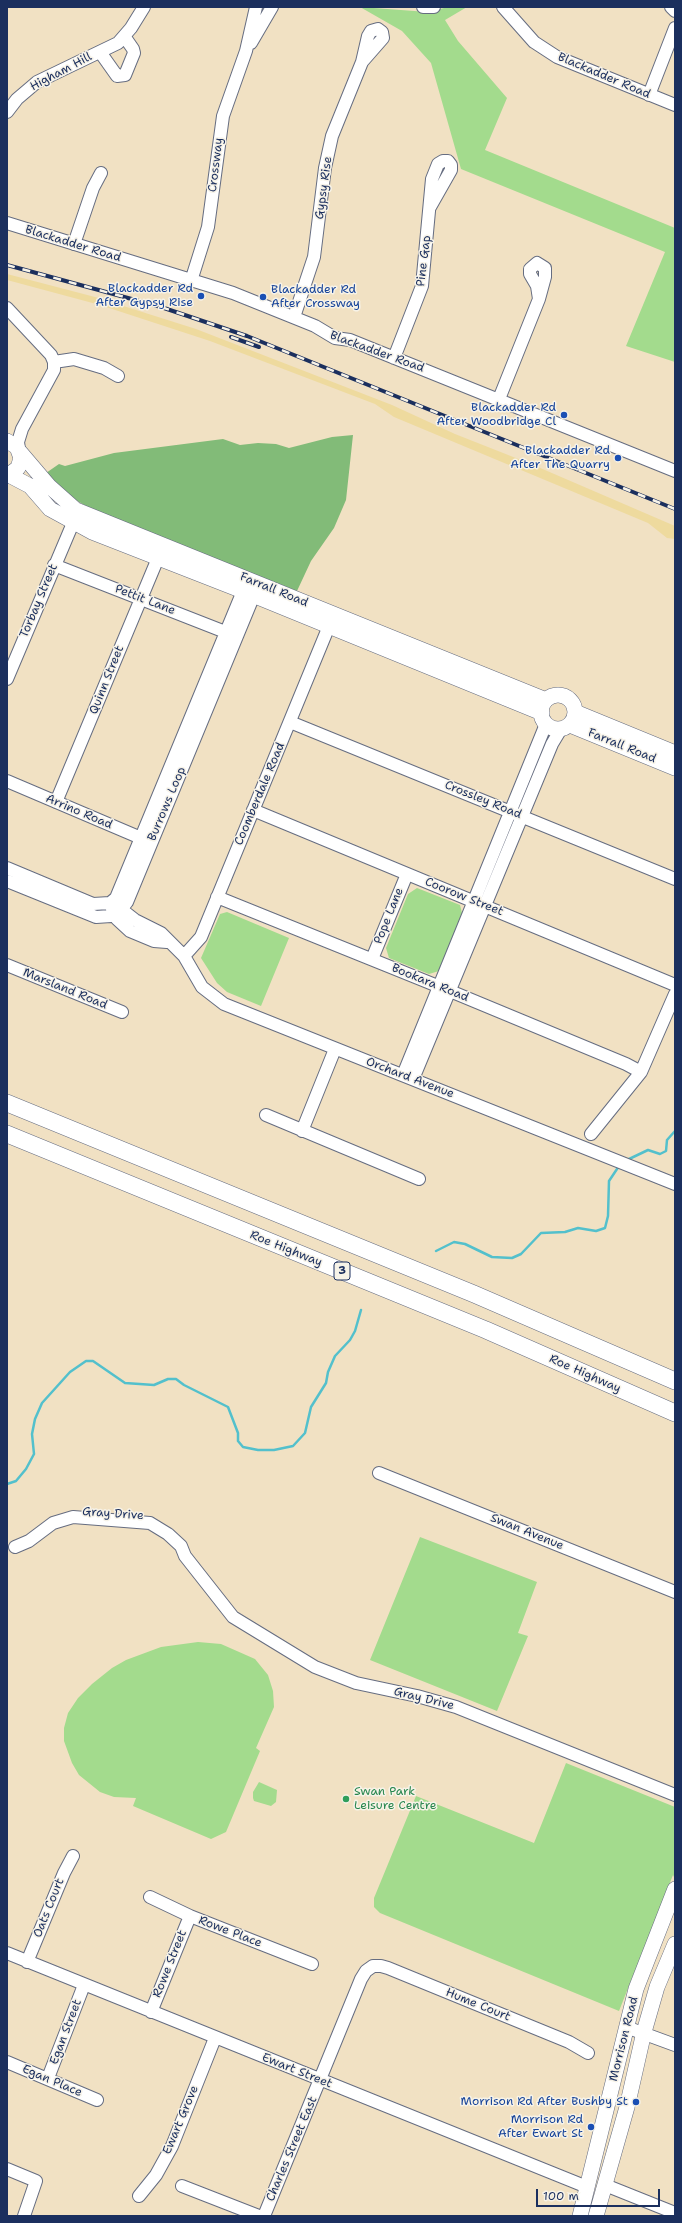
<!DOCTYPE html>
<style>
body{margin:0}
#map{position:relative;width:682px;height:2223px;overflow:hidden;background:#f1e1c3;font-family:"Shantell Sans",sans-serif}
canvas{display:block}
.frame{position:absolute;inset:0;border:8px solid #1b2f5e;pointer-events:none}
.scale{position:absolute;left:536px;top:2189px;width:124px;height:18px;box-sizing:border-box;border:2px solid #1b2f5e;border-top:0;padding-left:5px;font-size:12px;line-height:14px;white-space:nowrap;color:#1b2f5e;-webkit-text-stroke:3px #f7f3e8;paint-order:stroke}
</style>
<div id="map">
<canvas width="682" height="2223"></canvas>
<div class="frame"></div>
<div class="scale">100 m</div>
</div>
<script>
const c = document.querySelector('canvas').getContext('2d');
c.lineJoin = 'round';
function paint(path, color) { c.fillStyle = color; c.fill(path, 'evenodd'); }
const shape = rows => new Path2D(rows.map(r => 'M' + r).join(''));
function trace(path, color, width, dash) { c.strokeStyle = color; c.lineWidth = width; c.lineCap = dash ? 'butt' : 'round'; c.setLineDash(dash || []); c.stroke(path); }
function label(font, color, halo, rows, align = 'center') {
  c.font = font + ' "Shantell Sans",sans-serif'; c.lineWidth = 3; c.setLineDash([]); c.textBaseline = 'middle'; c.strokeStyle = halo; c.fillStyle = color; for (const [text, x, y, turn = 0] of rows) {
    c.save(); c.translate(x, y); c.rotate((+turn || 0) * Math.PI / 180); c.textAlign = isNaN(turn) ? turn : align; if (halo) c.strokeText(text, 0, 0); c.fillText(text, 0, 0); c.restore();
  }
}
const green = shape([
 [360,7,428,12,448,7,467,7,445,20,458,41,507,98,485,150,675,228,675,362,626,346,665,252,461,169,431,63,402,31],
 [417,888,460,905,462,913,439,971,429,974,389,958,386,948,408,894],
 [227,912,289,938,261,1006,227,992,217,983,201,958,220,914],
 [420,1537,537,1582,518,1633,528,1636,497,1711,370,1660],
 [198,1642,221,1644,255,1659,268,1675,273,1691,274,1707,256,1748,260,1751,226,1832,211,1839,133,1806,136,1798,114,1797,100,1792,79,1775,72,1763,64,1741,64,1728,68,1713,78,1698,92,1684,112,1668,126,1660,161,1647],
 [566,1763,675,1807,675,1874,674,1877,673,1875,619,2011,380,1913,374,1907,374,1898,416,1796,534,1843],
 [259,1782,277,1790,276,1802,271,1806,254,1801,253,1798,253,1792]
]);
const forest = shape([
 [353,435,346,500,334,528,311,561,297,591,96,512,74,499,46,473,59,464,65,466,114,453,223,439,240,445,258,443,276,444,289,448,332,437]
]);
const sand = shape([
 [7,274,95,297,196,329,392,405,455,434,531,464,675,526,675,539,667,538,648,523,394,417,375,404,210,341,100,305,7,280]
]);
const stream = shape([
 [627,1160,648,1150,660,1154,666,1151,667,1140,675,1131],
 [436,1251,454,1242,465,1244,492,1257,512,1258,521,1254,541,1233,565,1232,578,1228,596,1231,605,1228,608,1216,609,1181,619,1166],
 [7,1484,16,1481,26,1469,34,1454,32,1434,35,1419,42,1403,70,1372,86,1361,93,1361,125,1383,154,1385,168,1379,176,1379,184,1385,228,1407,238,1433,238,1441,243,1447,258,1450,274,1450,293,1446,305,1433,311,1407,326,1383,328,1372,335,1356,350,1340,355,1331,361,1310]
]);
const minor = shape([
 [423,7,434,7],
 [503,7,534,42,557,57,675,105],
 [671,7,675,11],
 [251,43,272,7],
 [100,52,117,76,125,75,134,53,133,49,124,36],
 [649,95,675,28],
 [7,112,17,99,37,82,118,43,131,28,144,7],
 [7,223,233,293,315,326,335,338,350,340,675,471],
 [74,244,93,188,101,173],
 [191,281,208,227,223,116,246,51,256,7],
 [7,308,51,355,54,362,54,370,22,429,18,442,19,449],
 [294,317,314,257,325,168,332,136,362,62,368,36,371,31,378,29,382,32,383,38,362,62],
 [394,358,422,286,432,179,438,164,443,161,448,161,451,165,451,170,430,207],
 [54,362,74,359,104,368,118,376],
 [499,399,539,299,537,286,530,274,530,269,537,263,545,268,545,277,539,299],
 [54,565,233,635],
 [7,679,73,523],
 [290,722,675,879],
 [7,781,148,841],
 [56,802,158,558],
 [253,810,675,985],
 [7,868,93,904,110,903,116,898,243,591,249,585],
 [7,881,96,917,111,916,123,907,127,902,254,595,254,588],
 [217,897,450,991,626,1064,641,1072],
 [112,902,135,920,161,933,184,956,202,987,224,1004,675,1184],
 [112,909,117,919,130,931,154,941,167,942],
 [184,956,201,937,329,626],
 [372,959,407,874],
 [7,965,122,1012],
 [403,1075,546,724],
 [413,1079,552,744,561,729],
 [266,1115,419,1179],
 [302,1131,335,1049],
 [591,1134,641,1072,675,994],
 [379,1473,675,1592],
 [15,1547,29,1541,53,1523,73,1517,150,1523,168,1534,181,1546,185,1556,233,1617,315,1667,356,1683,417,1696,456,1707,675,1795],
 [150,1897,190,1916,312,1964],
 [7,1953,587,2187],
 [27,1962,64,1873,73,1856],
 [151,2012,190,1916],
 [626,2027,675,2045],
 [7,2062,97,2100],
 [48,2078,84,1985],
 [7,2169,36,2181,24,2216],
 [605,2185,675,2213],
 [182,2186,259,2216],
 [139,2196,156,2175,172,2146,215,2038],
 [264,2216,361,1979,366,1971,373,1966,381,1966,388,1968,569,2042,588,2053]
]);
const major = shape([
 [7,441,17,447,21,458,18,468,7,476],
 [20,452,49,486,76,510,546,700],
 [9,475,30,486,50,509,92,532,243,591,542,713],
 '541 712a17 17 0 1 1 34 0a17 17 0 1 1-34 0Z',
 [575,712,675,753],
 [570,725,675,768],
 [580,2216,636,1989,675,1889],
 [596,2216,627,2107,644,2032,657,1987,675,1944]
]);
const highway = shape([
 [7,1103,474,1294,675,1381],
 [7,1134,486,1330,675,1413]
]);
const rail = shape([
 [7,265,161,307,247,336,675,509],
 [231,337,259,347]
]);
const markers = [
 [201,296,4,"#1a4fb4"],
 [263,297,4,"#1a4fb4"],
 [564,415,4,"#1a4fb4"],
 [618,458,4,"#1a4fb4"],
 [346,1799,4,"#2e9e5b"],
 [636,2102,4,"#1a4fb4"],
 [591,2127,4,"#1a4fb4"]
];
const shields = [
 [342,1271,16]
];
const shieldNames = [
 ["3",342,1271]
];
const streetNames = [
 ["Higham Hill",61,72,-28],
 ["Blackadder Road",604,76,23],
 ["Crossway",216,165,-83],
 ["Gypsy Rise",324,188,-82],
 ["Blackadder Road",73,244,17],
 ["Pine Gap",424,261,-83],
 ["Blackadder Road",377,352,20],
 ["Farrall Road",274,590,22],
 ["Pettit Lane",145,600,21],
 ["Torbay Street",39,601,-67],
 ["Quinn Street",107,680,-68],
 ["Farrall Road",622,746,22],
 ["Coomberdale Road",260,794,-67],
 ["Crossley Road",483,800,22],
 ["Burrows Loop",167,804,-67],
 ["Arrino Road",79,812,23],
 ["Coorow Street",464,897,22],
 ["Pope Lane",389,916,-68],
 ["Bookara Road",430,983,22],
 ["Marsland Road",65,989,22],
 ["Orchard Avenue",410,1078,21],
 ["Roe Highway",286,1249,22],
 ["Roe Highway",585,1374,24],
 ["Gray Drive",113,1514,4],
 ["Swan Avenue",527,1532,22],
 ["Gray Drive",424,1699,14],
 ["Oats Court",49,1908,-68],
 ["Rowe Place",230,1932,21],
 ["Rowe Street",170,1964,-68],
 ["Hume Court",478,2005,22],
 ["Egan Street",66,2032,-69],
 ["Morrison Road",624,2039,-76],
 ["Ewart Street",297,2071,22],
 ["Egan Place",52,2081,23],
 ["Ewart Grove",181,2120,-67],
 ["Charles Street East",292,2149,-67]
];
const transitNames = [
 ["Blackadder Rd",193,289],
 ["After Gypsy Rise",193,303],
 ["Blackadder Rd",271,290,"left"],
 ["After Crossway",271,304,"left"],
 ["Blackadder Rd",556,408],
 ["After Woodbridge Cl",556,422],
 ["Blackadder Rd",610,451],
 ["After The Quarry",610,465],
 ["Morrison Rd After Bushby St",628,2102],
 ["Morrison Rd",583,2120],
 ["After Ewart St",583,2134]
];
const leisureNames = [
 ["Swan Park",354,1792],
 ["Leisure Centre",354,1806]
];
paint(green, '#a3db8d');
paint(forest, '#82bb78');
paint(sand, '#eeda9e');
trace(stream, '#53c0cc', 2.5);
trace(minor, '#666d81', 14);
trace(major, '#666d81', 16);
trace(highway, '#666d81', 18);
trace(minor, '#fff', 12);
trace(major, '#fff', 15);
trace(highway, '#fff', 17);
trace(rail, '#1b2f5e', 4);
trace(rail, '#f7f3e8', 2.5, [8]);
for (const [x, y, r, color] of markers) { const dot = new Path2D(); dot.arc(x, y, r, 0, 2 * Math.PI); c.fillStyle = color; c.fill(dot); trace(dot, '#f7f3e8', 1.5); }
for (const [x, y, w] of shields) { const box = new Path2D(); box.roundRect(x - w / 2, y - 9, w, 18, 3); c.fillStyle = '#f7f3e8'; c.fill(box); trace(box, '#1b2f5e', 1); }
label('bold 11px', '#1b2f5e', null, shieldNames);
label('12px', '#1b2f5e', '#f7f3e8', streetNames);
label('12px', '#164399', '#f7f3e8', transitNames, 'right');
label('12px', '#27864d', '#f7f3e8', leisureNames, 'left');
</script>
